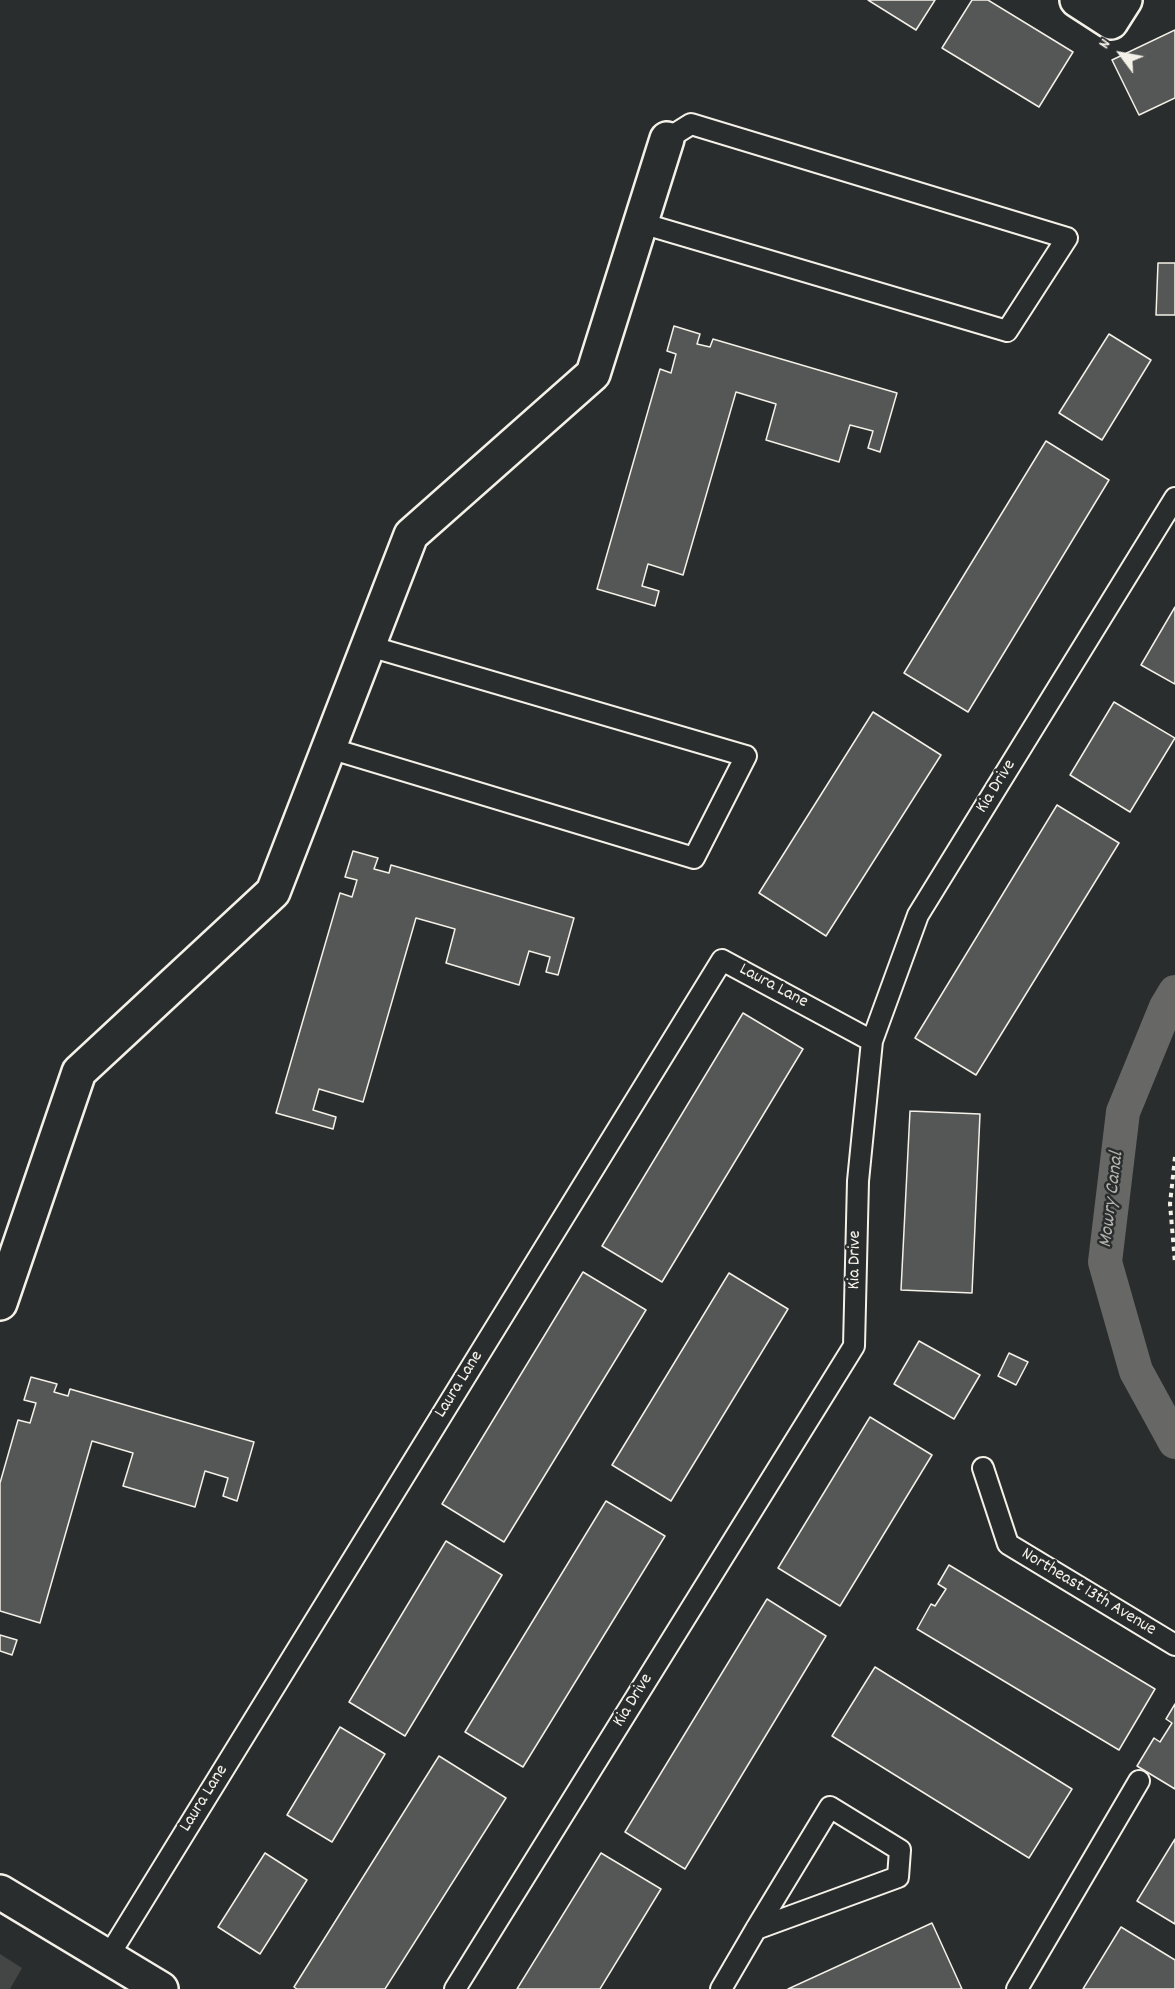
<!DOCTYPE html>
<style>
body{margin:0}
#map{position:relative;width:1175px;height:1989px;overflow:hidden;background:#2a2d2e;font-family:Dekko,sans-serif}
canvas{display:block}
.north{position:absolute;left:1091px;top:24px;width:60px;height:60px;-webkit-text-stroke:4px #2a2d2e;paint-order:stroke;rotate:302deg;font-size:16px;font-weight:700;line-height:24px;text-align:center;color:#f4f1e8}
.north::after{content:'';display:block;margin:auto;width:21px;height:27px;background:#f4f1e8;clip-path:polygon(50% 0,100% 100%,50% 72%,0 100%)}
</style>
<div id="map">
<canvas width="1175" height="1989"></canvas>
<div class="north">N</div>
</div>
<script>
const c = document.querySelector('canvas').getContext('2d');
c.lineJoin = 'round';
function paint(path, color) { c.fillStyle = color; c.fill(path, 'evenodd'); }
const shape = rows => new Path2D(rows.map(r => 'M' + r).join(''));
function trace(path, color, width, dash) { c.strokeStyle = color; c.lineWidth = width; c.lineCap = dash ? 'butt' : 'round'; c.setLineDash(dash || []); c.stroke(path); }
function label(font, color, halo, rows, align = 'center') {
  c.font = font + ' Dekko,sans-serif'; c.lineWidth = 5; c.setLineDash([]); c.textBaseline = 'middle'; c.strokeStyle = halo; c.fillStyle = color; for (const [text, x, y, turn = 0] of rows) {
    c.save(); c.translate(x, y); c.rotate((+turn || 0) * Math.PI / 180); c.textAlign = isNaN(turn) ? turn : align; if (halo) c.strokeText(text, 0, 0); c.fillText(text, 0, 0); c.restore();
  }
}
const green = shape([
 [0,1954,22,1968,10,1989,0,1989]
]);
const canal = shape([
 [1175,992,1166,1007,1123,1112,1105,1262,1136,1371,1175,1442]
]);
const building = shape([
 [868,0,935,0,916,30,868,0],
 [972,0,988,0,1073,52,1039,107,942,48,972,0],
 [1175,30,1175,98,1139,115,1112,60,1175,30],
 [1158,263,1175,263,1175,315,1156,315,1158,263],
 [674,326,700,334,697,344,710,347,713,339,897,393,880,452,868,448,873,431,850,425,839,462,766,440,776,404,736,392,683,575,648,564,642,586,659,591,655,606,597,589,660,369,671,373,676,354,667,351,674,326],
 [1109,334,1151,360,1102,440,1059,413,1109,334],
 [1046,441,1109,480,968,712,904,673,1046,441],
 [1175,607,1175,684,1141,665,1175,607],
 [1114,702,1175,738,1130,812,1070,775,1114,702],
 [873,712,941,755,826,936,759,893,873,712],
 [1057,805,1119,843,976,1075,915,1038,1057,805],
 [353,851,378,858,374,869,389,873,391,865,574,918,558,975,546,972,550,957,529,951,519,985,446,963,455,929,416,918,363,1102,319,1089,313,1110,336,1117,333,1129,276,1113,340,893,352,897,357,880,345,877,353,851],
 [743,1013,803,1049,662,1282,602,1246,743,1013],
 [910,1111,980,1114,972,1293,901,1290,910,1111],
 [583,1272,646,1310,504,1542,442,1504,583,1272],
 [729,1273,788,1309,671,1501,612,1465,729,1273],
 [919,1341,980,1375,954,1419,894,1384,919,1341],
 [1009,1353,1028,1362,1016,1385,998,1376,1009,1353],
 [31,1377,57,1384,54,1392,68,1396,70,1389,254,1442,237,1501,223,1496,228,1478,205,1471,195,1507,123,1486,133,1453,92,1441,40,1623,0,1611,0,1483,18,1420,30,1423,36,1403,24,1400,31,1377],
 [870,1417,932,1455,840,1606,778,1568,870,1417],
 [606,1501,665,1536,523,1767,465,1732,606,1501],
 [446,1541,502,1575,405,1736,349,1702,446,1541],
 [949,1565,1155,1689,1119,1750,917,1629,931,1604,935,1606,946,1589,938,1584,949,1565],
 [767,1599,826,1636,685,1869,625,1832,767,1599],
 [0,1635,17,1640,12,1655,0,1651,0,1635],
 [875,1667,1072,1789,1029,1858,832,1736,875,1667],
 [1175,1704,1175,1789,1137,1766,1154,1738,1160,1742,1172,1723,1166,1719,1175,1704],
 [340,1727,385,1754,332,1842,287,1815,340,1727],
 [439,1756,506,1798,385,1989,297,1989,294,1987,439,1756],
 [1175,1839,1175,1924,1137,1901,1175,1839],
 [265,1853,307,1880,260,1954,218,1927,265,1853],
 [601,1853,661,1889,600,1989,517,1989,601,1853],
 [932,1923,962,1989,788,1989,932,1923],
 [1121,1927,1175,1960,1175,1989,1083,1989,1121,1927]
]);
const path = shape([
 [1175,1157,1170,1204,1175,1263]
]);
const lane = shape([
 [641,223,1007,331,1067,238,691,124,667,139],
 [329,748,694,858,746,756,369,646],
 [983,1468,1008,1544,1175,1645],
 [108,1957,722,960,872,1041],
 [455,1989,854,1346,858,1181,872,1041,918,915,1175,498],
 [721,1989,756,1929,830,1807,900,1850,898,1877,756,1929],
 [1017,1989,1139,1781]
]);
const street = shape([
 [1077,0,1111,22,1125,0],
 [0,1303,79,1072,273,892,411,535,593,374,667,139]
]);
const secondary = shape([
 [0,1892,161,1989]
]);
const streetNames = [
 ["Kia Drive",997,787,-58],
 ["Laura Lane",773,987,28],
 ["Kia Drive",856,1260,-89],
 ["Laura Lane",460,1385,-58],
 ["Northeast 13th Avenue",1088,1593,31],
 ["Kia Drive",634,1701,-58],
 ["Laura Lane",205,1799,-58]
];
const waterNames = [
 ["Mowry Canal",1113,1200,-83]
];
paint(green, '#444645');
trace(canal, '#676866', 34);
paint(building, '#555756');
trace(building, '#f4f1e8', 1.5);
trace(lane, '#f4f1e8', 24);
trace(street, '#f4f1e8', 38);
trace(secondary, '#f4f1e8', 38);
trace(path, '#f4f1e8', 4, [4.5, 4.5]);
trace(lane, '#2a2d2e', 20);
trace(street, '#2a2d2e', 33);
trace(secondary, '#2a2d2e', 33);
label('18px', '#f4f1e8', '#2a2d2e', streetNames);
label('italic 20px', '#b5b3ae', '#2a2d2e', waterNames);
</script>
